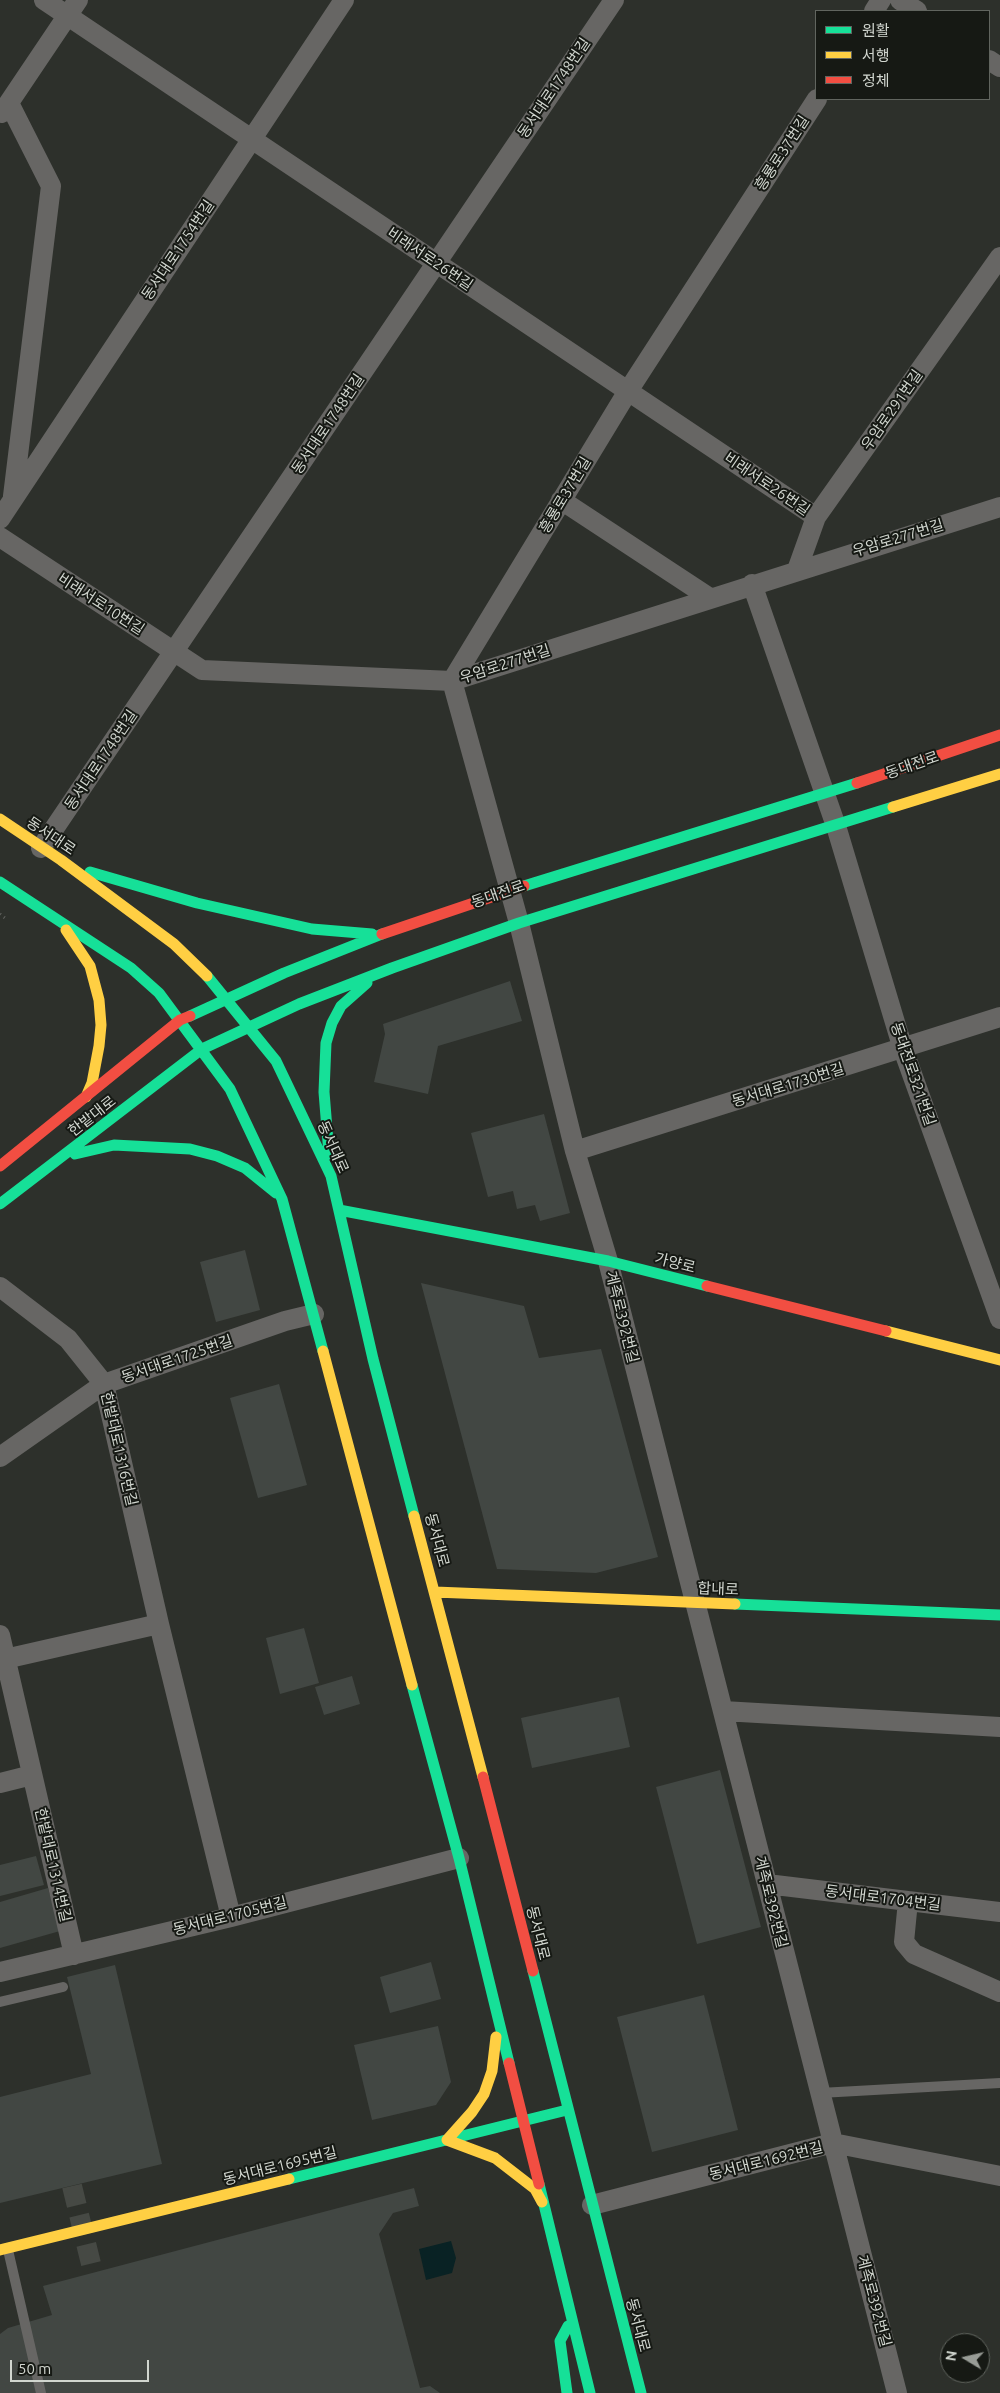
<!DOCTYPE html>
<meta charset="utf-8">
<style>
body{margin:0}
#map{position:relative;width:1000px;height:2393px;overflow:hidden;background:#2d302b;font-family:Ubuntu,"Noto Sans KR",sans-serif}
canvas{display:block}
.legend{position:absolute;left:815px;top:10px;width:175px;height:90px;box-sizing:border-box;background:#161914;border:1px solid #61655f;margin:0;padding:6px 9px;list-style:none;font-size:15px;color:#d1d6cf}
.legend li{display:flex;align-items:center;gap:10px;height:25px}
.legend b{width:25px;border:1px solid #61655f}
.north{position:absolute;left:940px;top:2333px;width:50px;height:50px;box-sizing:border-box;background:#161914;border:1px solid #61655f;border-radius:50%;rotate:279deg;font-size:14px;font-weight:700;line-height:20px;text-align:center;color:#d1d6cf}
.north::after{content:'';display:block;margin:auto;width:18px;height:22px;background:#989c96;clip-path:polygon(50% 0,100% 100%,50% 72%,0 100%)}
.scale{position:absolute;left:10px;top:2360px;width:139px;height:22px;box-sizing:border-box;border:2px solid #d1d6cf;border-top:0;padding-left:6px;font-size:15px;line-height:18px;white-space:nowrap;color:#d1d6cf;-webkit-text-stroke:4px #161914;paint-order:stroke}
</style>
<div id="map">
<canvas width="1000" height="2393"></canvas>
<ul class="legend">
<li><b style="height:6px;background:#16e098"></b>원활</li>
<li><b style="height:6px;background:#ffcf43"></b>서행</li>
<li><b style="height:6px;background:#f24e42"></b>정체</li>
</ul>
<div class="north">N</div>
<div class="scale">50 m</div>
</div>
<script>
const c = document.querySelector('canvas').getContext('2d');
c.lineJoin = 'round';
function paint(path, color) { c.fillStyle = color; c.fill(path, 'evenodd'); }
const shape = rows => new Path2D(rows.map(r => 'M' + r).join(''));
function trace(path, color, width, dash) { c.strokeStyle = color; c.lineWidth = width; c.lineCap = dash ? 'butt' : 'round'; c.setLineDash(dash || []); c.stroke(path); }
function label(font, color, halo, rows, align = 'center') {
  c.font = font + ' Ubuntu,"Noto Sans KR",sans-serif'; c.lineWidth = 4; c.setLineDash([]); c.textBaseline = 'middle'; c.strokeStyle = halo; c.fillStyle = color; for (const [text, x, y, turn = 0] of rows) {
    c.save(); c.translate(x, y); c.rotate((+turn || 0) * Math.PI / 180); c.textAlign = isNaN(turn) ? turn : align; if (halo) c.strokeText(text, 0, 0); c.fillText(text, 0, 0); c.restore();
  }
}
const water = shape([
 [451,2241,456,2258,452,2273,426,2280,419,2249]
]);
const building = shape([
 [510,981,522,1021,438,1046,428,1094,374,1082,385,1034,383,1024],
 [544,1114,570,1213,540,1221,535,1205,517,1209,513,1191,488,1197,471,1133],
 [245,1250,260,1310,216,1322,200,1262],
 [421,1283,524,1306,539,1358,601,1349,658,1557,596,1573,497,1569],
 [279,1384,307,1485,258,1498,230,1398],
 [304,1628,319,1683,280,1694,266,1638],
 [352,1676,360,1704,324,1715,315,1687],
 [619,1697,630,1747,532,1768,521,1718],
 [720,1770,761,1927,697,1944,656,1787],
 [36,1856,44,1885,0,1896,0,1865],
 [48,1888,60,1931,0,1948,0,1902],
 [431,1962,441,1999,390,2013,380,1977],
 [115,1965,162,2164,0,2203,0,2097,91,2074,67,1977],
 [704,1995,738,2130,652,2152,617,2017],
 [438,2026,451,2082,436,2105,372,2120,354,2045],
 [414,2188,419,2206,393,2213,379,2234,420,2388,430,2386,440,2393,0,2393,0,2334,8,2328,52,2315,43,2286]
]);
const streetTunnel = shape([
 [72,2186,93,2272]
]);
const path = shape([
 [0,914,5,918]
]);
const lane = shape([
 [0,2002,63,1987],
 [820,2093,1000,2083],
 [8,2250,41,2393]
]);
const street = shape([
 [44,0,816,517],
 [900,0,917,11],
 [874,11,881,0],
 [989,60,1000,67],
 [817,99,628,391,452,681,519,923,575,1151,608,1261,897,2393],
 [9,103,51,186,13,496],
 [2,113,78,0],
 [561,500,710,598],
 [0,519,344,0],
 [0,537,202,670,452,681,1000,507],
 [797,570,816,517,1000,257],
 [752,584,836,826,903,1049,1000,1319],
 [41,848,614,0],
 [575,1151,1000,1017],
 [0,1287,68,1339,104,1384,159,1624,231,1917],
 [0,1457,104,1384,285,1321,314,1314],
 [0,1635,74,1955],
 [5,1659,159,1624],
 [723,1711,1000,1727],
 [0,1783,32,1775],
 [767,1884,1000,1912],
 [908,1901,904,1942,914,1954,1000,1992],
 [0,1972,231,1917,459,1858],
 [592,2205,833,2143,1000,2176]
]);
const fast = shape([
 [90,872,197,903,312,929,372,934],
 [0,882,131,968,159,993,230,1089,282,1199,323,1351],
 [524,886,857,783],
 [392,968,519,923,893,807],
 [207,976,276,1061,331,1176,373,1359,414,1516],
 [190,1016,284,973,382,934],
 [75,1154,114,1145,190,1149,217,1156,245,1168,276,1193],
 [329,1154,324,1092,326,1043,332,1023,341,1006,367,983],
 [0,1204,202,1049,299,1004,392,968],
 [339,1210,608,1261,707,1286],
 [735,1604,1000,1615],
 [412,1685,459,1858,509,2063],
 [533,1971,641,2393],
 [289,2179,567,2110],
 [539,2184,590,2393],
 [567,2393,560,2341,568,2326]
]);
const slow = shape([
 [893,807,1000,774],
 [0,819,61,860,174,944,207,976],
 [66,930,90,966,99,1000,101,1025,99,1046,92,1083,86,1097],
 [886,1331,1000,1360],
 [323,1351,412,1685],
 [414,1516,483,1777],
 [435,1592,735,1604],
 [496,2037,492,2071,484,2094,472,2112,447,2140,495,2158,535,2189,542,2202],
 [0,2250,289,2179]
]);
const jam = shape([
 [857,783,1000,735],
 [382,934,524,886],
 [0,1166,180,1020,190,1016],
 [707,1286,886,1331],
 [483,1777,533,1971],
 [509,2063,539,2184]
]);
const streetNames = [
 ["동서대로1748번길",554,88,-56],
 ["흥룡로37번길",782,153,-57],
 ["동서대로1754번길",178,250,-56],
 ["비래서로26번길",430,259,34],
 ["우암로291번길",892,410,-55],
 ["동서대로1748번길",328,424,-56],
 ["비래서로26번길",767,484,34],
 ["흥룡로37번길",565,495,-59],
 ["우암로277번길",898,538,-17],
 ["비래서로10번길",101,604,33],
 ["우암로277번길",505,664,-18],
 ["동서대로1748번길",101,760,-56],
 ["동대전로",912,765,-19],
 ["동서대로",51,836,34],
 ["동대전로",498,894,-19],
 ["동대전로321번길",913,1074,71],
 ["동서대로1730번길",788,1085,-17],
 ["한밭대로",92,1116,-38],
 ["동서대로",333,1147,66],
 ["가양로",675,1263,14],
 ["계족로392번길",622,1317,76],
 ["동서대로1725번길",177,1359,-19],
 ["한밭대로1316번길",119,1449,77],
 ["동서대로",437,1540,75],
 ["합내로",718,1589,2],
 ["한밭대로1314번길",53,1865,77],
 ["동서대로1704번길",883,1898,7],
 ["계족로392번길",771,1902,76],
 ["동서대로1705번길",230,1916,-14],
 ["동서대로",538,1933,76],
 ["동서대로1692번길",766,2161,-14],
 ["동서대로1695번길",280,2166,-14],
 ["계족로392번길",874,2301,75],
 ["동서대로",638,2325,75]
];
paint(water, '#092224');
paint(building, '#424743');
trace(streetTunnel, '#464944', 20, [20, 10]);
trace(path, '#636561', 3, [1, 4]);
trace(lane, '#676664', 10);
trace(street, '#676664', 20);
trace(fast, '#16e098', 11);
trace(slow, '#ffcf43', 11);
trace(jam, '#f24e42', 11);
label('15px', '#d1d6cf', '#161914', streetNames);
</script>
